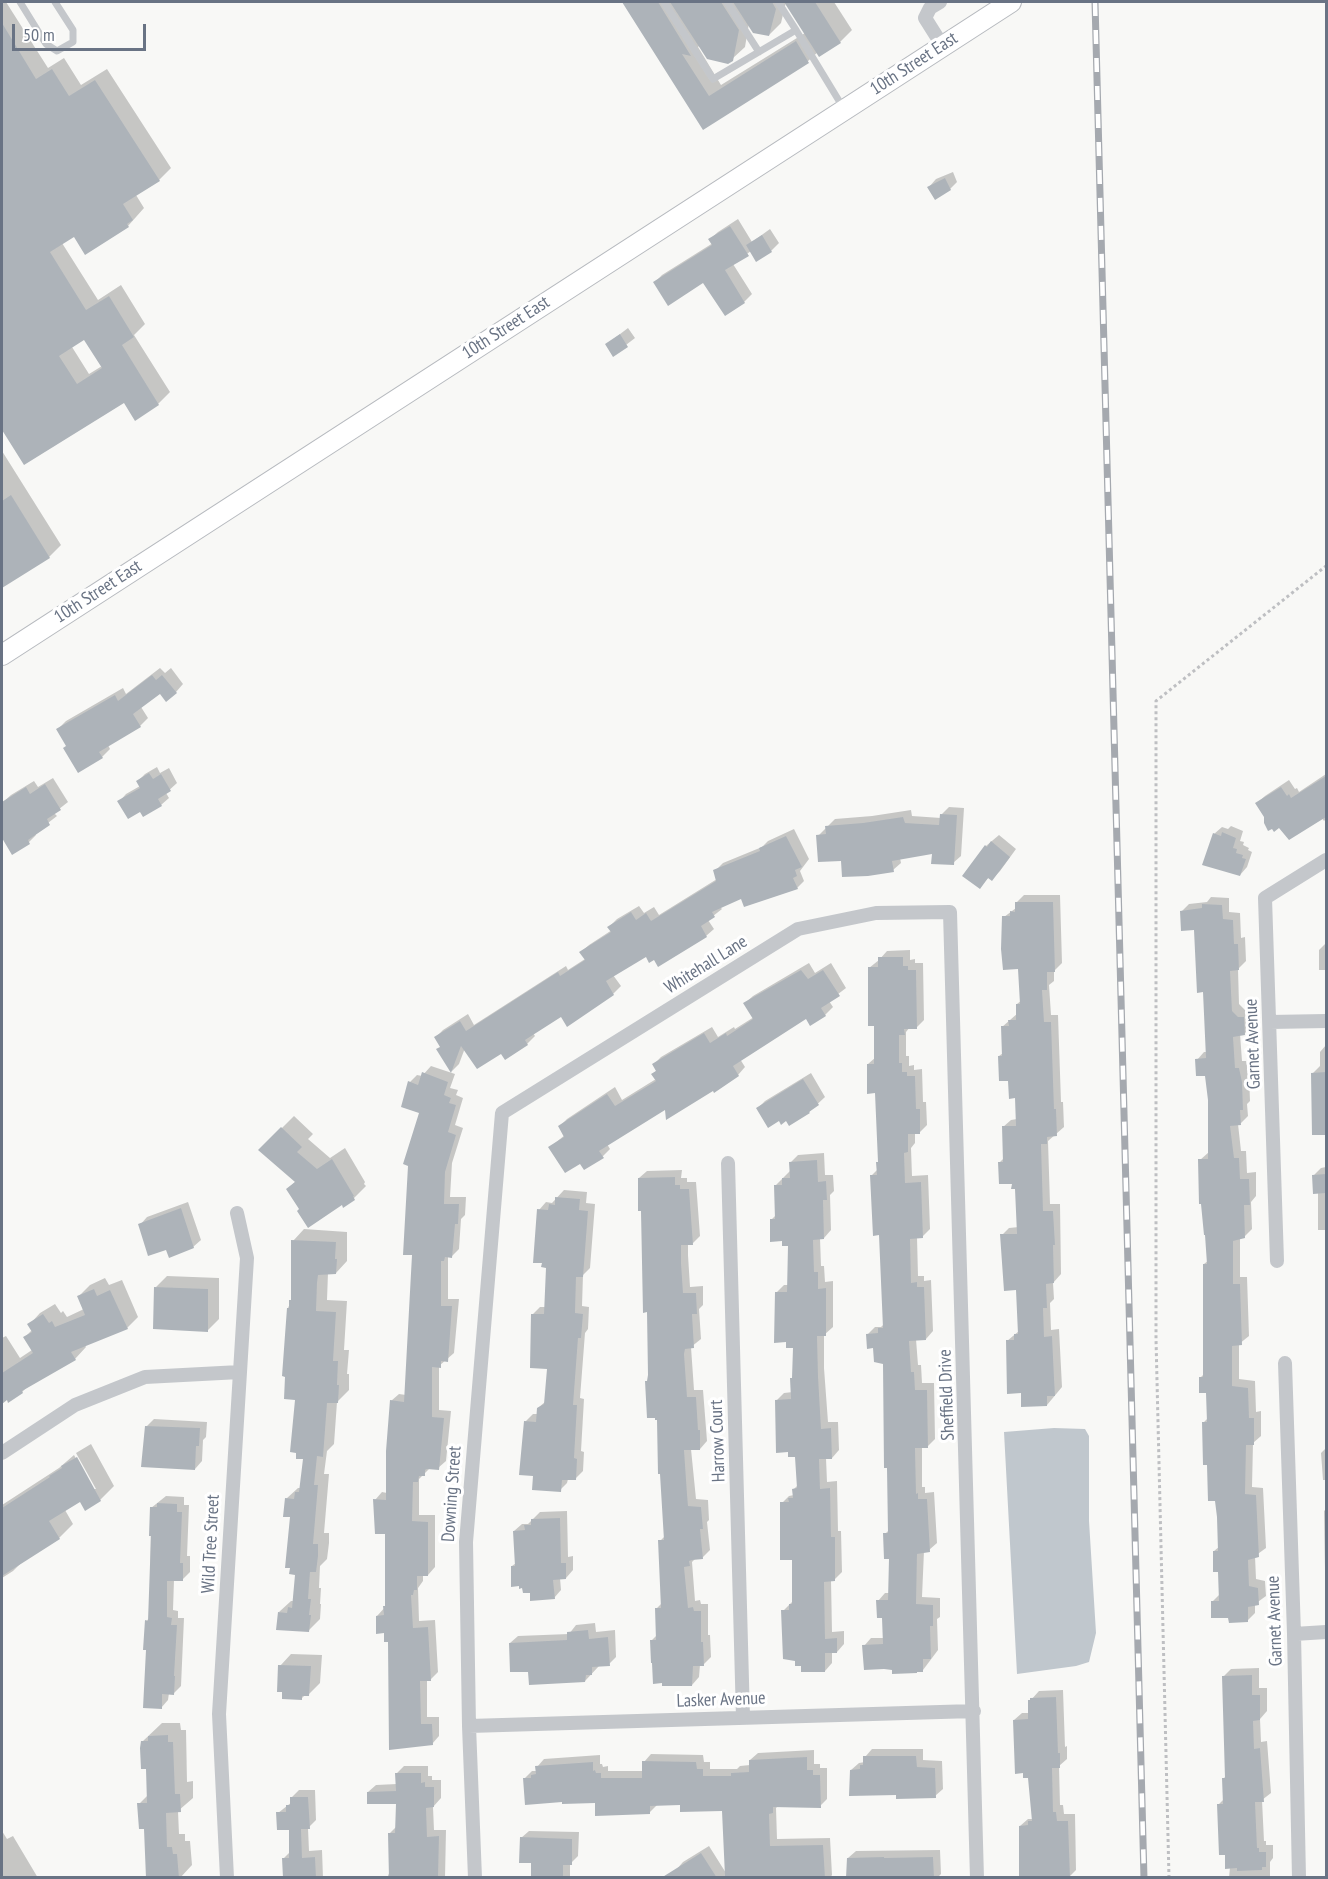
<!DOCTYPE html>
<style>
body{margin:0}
#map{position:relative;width:1328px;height:1879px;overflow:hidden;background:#f8f8f6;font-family:"PT Sans Narrow",sans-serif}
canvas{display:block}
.frame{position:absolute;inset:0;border:3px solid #697384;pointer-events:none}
.scale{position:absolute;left:12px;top:24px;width:134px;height:27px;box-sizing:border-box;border:3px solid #697384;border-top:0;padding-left:8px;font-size:18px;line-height:21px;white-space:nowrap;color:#697384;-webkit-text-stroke:4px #fff;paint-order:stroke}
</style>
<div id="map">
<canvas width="1328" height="1879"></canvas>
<div class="frame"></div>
<div class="scale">50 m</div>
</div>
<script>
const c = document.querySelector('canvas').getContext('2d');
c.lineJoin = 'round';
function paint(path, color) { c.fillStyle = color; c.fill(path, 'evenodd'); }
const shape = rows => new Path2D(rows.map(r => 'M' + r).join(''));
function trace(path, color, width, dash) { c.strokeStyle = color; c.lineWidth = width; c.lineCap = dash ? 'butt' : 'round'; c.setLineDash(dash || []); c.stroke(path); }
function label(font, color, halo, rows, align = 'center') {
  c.font = font + ' "PT Sans Narrow",sans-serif'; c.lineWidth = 6; c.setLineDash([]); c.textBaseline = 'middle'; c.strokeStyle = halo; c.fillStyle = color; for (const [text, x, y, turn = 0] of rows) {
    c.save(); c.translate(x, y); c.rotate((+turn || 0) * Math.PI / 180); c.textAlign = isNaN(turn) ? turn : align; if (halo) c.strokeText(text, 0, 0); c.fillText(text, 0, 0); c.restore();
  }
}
const water = shape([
 [1054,1428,1085,1429,1089,1436,1089,1521,1096,1633,1089,1662,1076,1666,1017,1674,1004,1432]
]);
const shadow = shape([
 [2,2,6,2,48,68,64,58,81,85,107,69,171,168,159,180,136,195,144,208,128,226,86,253,74,235,62,243,98,300,121,285,145,324,134,335,170,392,158,404,135,419,124,401,9,425,2,413],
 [85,338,102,366,89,374,72,347],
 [624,2,834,2,852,30,840,42,818,52,808,61,703,128],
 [786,2,805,33,721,85,698,47,700,45,732,59,745,47,749,23,769,35,781,23],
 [953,172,957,182,950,189,929,187,936,179],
 [738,219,752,242,770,229,779,243,771,251,751,251,733,264,752,294,744,302,725,314,704,281,655,282,662,275,713,243,710,239,718,232],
 [628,328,635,338,613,355,607,344],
 [2,451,61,545,49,557,2,587],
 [160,668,165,673,171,668,183,684,176,692,160,692,141,707,148,718,140,726,108,745,110,749,102,757,68,745,58,729,66,721,123,688,126,694],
 [157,767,160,773,169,768,177,783,166,793,169,798,161,805,144,815,140,810,119,802,126,794,140,786,138,781,145,774],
 [1326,774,1326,819,1324,821,1322,818,1280,826,1266,817,1257,803,1265,796,1289,780,1295,789,1297,788,1299,792],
 [53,778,68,802,54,813,57,816,35,833,36,835,29,842,8,836,2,826,2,809,6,806,3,802,11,795,34,781,38,787],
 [949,807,964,808,961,856,953,863,933,853,900,858,901,863,893,870,842,859,818,836,835,819,872,816,911,810,912,816,941,818,941,815],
 [1231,826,1243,831,1240,841,1244,842,1243,845,1249,848,1248,850,1252,852,1247,867,1240,875,1214,834,1222,827,1228,829],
 [794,829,809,859,800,871,804,881,797,888,742,897,720,907,722,909,708,920,714,929,706,936,655,958,646,955,613,975,621,986,613,994,561,1015,533,1033,535,1036,527,1044,502,1052,465,1048,459,1064,452,1071,436,1037,443,1030,468,1014,474,1025,566,966,568,970,585,959,581,952,589,945,612,930,609,927,617,919,639,906,644,913,654,907,659,915,717,879,715,871,723,863,762,847,768,841],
 [999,835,1016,849,1000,871,992,879,989,877,980,887,965,875,986,846],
 [1024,895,1060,895,1062,963,1054,971,1054,981,1049,985,1051,1015,1058,1015,1061,1102,1063,1102,1064,1127,1048,1141,1050,1204,1060,1204,1061,1274,1053,1283,1054,1299,1050,1303,1051,1330,1059,1329,1062,1387,1047,1405,1022,1391,1007,1341,1019,1331,1017,1289,1002,1235,1009,1228,1019,1227,1017,1187,1000,1162,1004,1158,1003,1127,1011,1120,1017,1119,1017,1097,999,1056,1003,1053,1002,1027,1018,1013,1017,1004,1022,1000,1020,967,1004,917,1016,908,1016,903],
 [1211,897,1229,898,1229,912,1240,913,1241,938,1245,937,1246,961,1238,969,1239,1004,1245,1010,1251,1010,1252,1026,1244,1034,1240,1034,1242,1061,1246,1061,1249,1074,1250,1101,1247,1104,1248,1116,1241,1123,1238,1124,1241,1151,1246,1151,1247,1173,1256,1172,1256,1196,1251,1202,1252,1229,1244,1237,1240,1238,1240,1277,1247,1277,1249,1336,1239,1344,1239,1379,1255,1381,1256,1412,1261,1411,1261,1436,1253,1443,1252,1487,1263,1488,1266,1548,1255,1556,1256,1579,1265,1581,1266,1596,1255,1604,1255,1613,1248,1620,1230,1616,1212,1602,1220,1594,1220,1570,1214,1551,1220,1546,1219,1517,1208,1464,1203,1423,1209,1417,1208,1392,1200,1378,1205,1373,1204,1264,1209,1260,1200,1160,1209,1152,1209,1100,1206,1074,1197,1060,1204,1052,1207,1052,1205,991,1196,929,1182,911,1189,904,1207,902],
 [1326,943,1326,985,1325,985,1326,970,1319,970,1319,950],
 [910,950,910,960,915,959,915,963,923,963,924,1020,917,1027,910,1027,906,1032,906,1056,909,1056,909,1066,914,1065,914,1070,922,1069,923,1102,926,1102,927,1125,920,1132,915,1133,915,1143,911,1148,912,1176,928,1175,930,1229,922,1237,917,1237,918,1276,924,1276,924,1281,931,1280,933,1331,926,1339,916,1339,918,1365,921,1365,922,1383,934,1383,935,1439,927,1447,922,1447,922,1487,925,1487,925,1493,934,1492,937,1543,929,1550,924,1551,922,1597,940,1598,940,1617,937,1619,938,1650,923,1670,893,1668,864,1646,871,1638,885,1638,884,1616,878,1601,885,1593,889,1593,890,1558,885,1534,890,1529,885,1362,867,1335,875,1327,881,1327,884,1324,881,1234,872,1175,878,1169,880,1161,877,1092,868,1064,876,1057,876,1025,869,968,879,960,887,951],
 [809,963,815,973,831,963,846,988,829,1001,833,1007,825,1015,811,1024,807,1017,740,1059,745,1067,738,1075,666,1107,607,1144,610,1149,603,1156,581,1162,550,1147,565,1135,560,1126,567,1119,615,1087,622,1100,656,1079,653,1074,657,1070,654,1064,661,1057,712,1027,718,1037,734,1027,735,1029,754,1017,745,1003,753,996],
 [1326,1045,1326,1135,1314,1134,1313,1073,1320,1066,1320,1052],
 [431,1066,455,1074,450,1088,458,1090,456,1095,463,1098,455,1125,463,1128,452,1163,450,1197,466,1197,465,1215,461,1219,459,1249,452,1256,448,1256,448,1299,459,1299,454,1353,439,1366,439,1410,451,1411,446,1461,438,1468,430,1468,419,1479,419,1515,435,1515,435,1567,428,1575,423,1575,423,1581,418,1588,419,1621,435,1620,438,1672,431,1679,427,1679,427,1717,439,1717,439,1736,432,1744,390,1749,389,1641,377,1616,387,1605,386,1533,375,1500,382,1492,387,1493,391,1401,399,1394,406,1395,421,1113,410,1082,417,1075,422,1076],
 [811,1073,825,1097,809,1112,786,1119,779,1119,758,1108,765,1101],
 [294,1116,313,1134,308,1139,330,1158,345,1148,365,1182,364,1184,366,1186,354,1198,342,1203,301,1209,288,1189,296,1181,260,1150],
 [824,1153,825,1175,833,1175,834,1191,830,1195,831,1230,824,1238,820,1238,821,1266,824,1266,825,1282,833,1281,833,1327,824,1335,824,1368,828,1422,838,1422,839,1450,832,1458,826,1458,827,1482,837,1481,838,1531,841,1531,842,1572,834,1580,831,1580,832,1632,844,1631,844,1644,837,1652,832,1652,832,1663,825,1671,783,1611,793,1601,794,1558,782,1503,789,1496,794,1495,794,1489,798,1485,796,1456,776,1401,784,1393,793,1392,792,1378,794,1376,795,1346,776,1293,784,1285,789,1285,789,1244,783,1239,771,1220,776,1215,775,1186,791,1170,791,1162,798,1155],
 [1326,1167,1326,1230,1318,1230,1318,1192,1314,1175,1321,1168],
 [682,1170,681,1178,687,1178,687,1182,696,1182,700,1236,692,1244,688,1244,688,1255,690,1287,703,1286,703,1305,699,1309,701,1339,691,1347,694,1390,703,1390,707,1441,700,1449,691,1449,696,1499,708,1500,709,1520,707,1522,710,1550,702,1558,696,1558,692,1562,695,1601,700,1600,701,1604,708,1604,708,1635,710,1635,711,1657,703,1665,700,1665,699,1677,692,1685,652,1640,658,1634,656,1609,662,1603,660,1541,665,1536,658,1419,649,1379,648,1311,639,1178,647,1171],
 [564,1190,587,1192,586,1203,595,1204,590,1268,583,1275,582,1306,589,1307,588,1329,585,1333,580,1398,584,1399,581,1451,584,1452,583,1471,575,1479,568,1479,567,1483,560,1490,534,1475,525,1422,533,1414,538,1414,538,1408,546,1401,548,1368,533,1314,540,1307,546,1307,547,1266,539,1210,546,1202,552,1203],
 [188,1202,201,1240,193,1247,167,1248,140,1225,147,1217],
 [304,1229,347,1232,347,1261,336,1273,328,1273,327,1300,347,1301,344,1350,349,1350,347,1374,349,1374,349,1390,337,1402,334,1444,327,1451,324,1474,329,1474,324,1533,329,1533,329,1543,327,1559,320,1566,319,1588,321,1588,320,1604,321,1604,320,1619,308,1631,279,1612,291,1601,294,1601,296,1574,291,1516,286,1499,298,1488,301,1488,304,1458,298,1452,297,1399,288,1308,292,1299,293,1241],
 [167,1276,219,1278,219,1319,208,1330,156,1287],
 [105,1278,109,1285,122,1280,138,1317,127,1328,85,1345,86,1347,75,1359,28,1386,22,1392,2,1402,2,1338,6,1336,20,1358,32,1350,24,1338,32,1330,29,1325,40,1313,55,1304,61,1313,63,1311,67,1317,84,1309,79,1296,90,1285],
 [154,1419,207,1422,206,1437,203,1440,202,1461,195,1469,146,1427],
 [91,1444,114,1486,100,1500,80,1500,65,1510,73,1524,59,1538,24,1560,13,1571,2,1578,2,1505,59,1468,74,1455,93,1489,96,1489,76,1453],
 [1326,1448,1326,1480,1323,1480,1321,1453],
 [166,1496,184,1497,184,1505,189,1505,187,1556,190,1556,190,1572,182,1580,174,1580,173,1610,178,1611,178,1618,184,1618,181,1686,174,1693,169,1693,168,1700,161,1708,148,1649,146,1621,150,1618,151,1508],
 [1326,1509,1326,1570,1325,1571,1324,1511],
 [567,1511,568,1557,573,1556,573,1570,566,1578,560,1578,561,1590,554,1598,531,1591,512,1566,516,1563,514,1531,522,1524,528,1524,540,1512],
 [595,1623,596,1632,615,1630,616,1657,609,1664,599,1666,585,1681,530,1670,510,1643,518,1636,569,1634,576,1625],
 [291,1654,322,1655,320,1683,308,1695,305,1695,302,1698,280,1666],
 [1259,1668,1259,1688,1267,1688,1267,1711,1260,1719,1261,1742,1267,1741,1271,1793,1262,1800,1264,1841,1266,1841,1266,1845,1273,1845,1273,1858,1270,1862,1270,1878,1229,1878,1230,1867,1218,1805,1224,1799,1223,1779,1226,1776,1223,1677,1231,1669],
 [1063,1690,1065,1747,1067,1746,1067,1759,1059,1766,1060,1805,1063,1805,1064,1814,1075,1814,1076,1870,1068,1878,1020,1826,1028,1819,1033,1819,1029,1776,1014,1720,1022,1713,1030,1713,1030,1701,1039,1691],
 [162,1723,180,1723,181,1730,186,1730,187,1782,193,1781,193,1798,178,1811,179,1834,185,1834,185,1841,190,1841,192,1865,180,1878,148,1878,146,1828,139,1804,148,1795,148,1768,143,1741],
 [872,1749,923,1749,923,1760,942,1761,943,1789,935,1796,898,1794,851,1770,859,1763,865,1762,865,1757],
 [814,1750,814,1764,820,1764,820,1768,827,1768,827,1799,820,1806,779,1805,776,1808,777,1839,830,1838,832,1875,830,1878,758,1878,758,1871,727,1875,729,1878,674,1878,676,1870,683,1862,709,1846,726,1873,724,1809,681,1803,657,1805,649,1813,596,1801,524,1779,532,1771,537,1771,537,1767,544,1759,600,1755,600,1764,602,1764,603,1767,608,1766,608,1771,644,1771,644,1762,651,1754,703,1755,704,1762,710,1762,710,1769,737,1769,740,1766,750,1765,750,1760,758,1753],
 [404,1766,428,1766,428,1776,432,1776,432,1780,441,1780,441,1798,433,1807,434,1830,446,1830,445,1878,387,1878,390,1871,389,1834,397,1826,397,1803,368,1792,376,1785,397,1784,397,1773],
 [299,1790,315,1790,316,1820,308,1828,309,1851,322,1850,323,1878,284,1878,283,1859,291,1851,291,1829,278,1813,292,1802,292,1797],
 [2,1831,7,1839,13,1836,38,1878,2,1878],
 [529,1831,579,1832,578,1856,570,1864,570,1878,532,1878,533,1862,521,1838],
 [940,1850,941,1874,937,1878,848,1878,848,1858,856,1851]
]);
const building = shape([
 [622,2,658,2,691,56,682,54,709,96,796,41,809,63,703,130],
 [670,2,721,2,739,30,733,61,728,64,707,59],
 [733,2,772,2,776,9,769,36,753,33],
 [784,2,815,2,841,43,819,57],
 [2,23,36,79,52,69,69,96,95,80,160,181,123,204,133,220,127,224,129,227,85,255,74,237,50,252,86,310,109,296,134,337,122,345,159,405,135,421,124,403,24,465,2,430],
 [84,340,102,368,77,384,59,356],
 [945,178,951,190,935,200,927,187],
 [730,226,749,256,725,270,745,303,725,316,703,283,668,306,653,282,712,245,708,239],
 [762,235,772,252,756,262,746,245],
 [620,334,628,347,613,357,605,344],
 [11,495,50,558,2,588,2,501],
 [152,675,156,680,162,675,177,693,166,702,160,694,133,714,141,727,99,752,103,758,78,773,63,748,66,746,56,729,115,695,118,701],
 [149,773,153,779,161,774,171,791,158,799,162,806,143,817,140,812,128,819,117,801,140,788,136,781],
 [1326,776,1326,817,1289,840,1279,828,1274,832,1272,829,1268,831,1264,823,1264,817,1255,803,1281,787,1287,796,1289,794,1291,798],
 [45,784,61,810,47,819,50,825,28,840,30,844,12,855,2,838,2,802,26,787,30,794],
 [940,814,957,815,954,865,931,864,932,854,892,861,894,872,868,876,842,877,841,861,818,862,816,835,826,834,825,826,863,823,903,817,905,823,939,825],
 [1222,832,1236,838,1233,848,1237,849,1236,853,1243,855,1242,858,1246,859,1240,876,1202,865,1213,833,1221,836],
 [786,836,802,867,795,870,797,876,793,878,798,889,744,907,741,899,712,912,715,917,701,926,707,937,658,967,654,960,649,963,646,957,606,981,614,995,567,1027,561,1017,525,1040,528,1045,505,1060,501,1054,477,1069,461,1046,451,1073,436,1049,440,1047,434,1037,460,1021,466,1031,558,972,560,976,585,960,579,952,611,932,607,927,631,912,636,920,646,913,651,921,716,881,713,870,760,851,759,848],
 [991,841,1010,857,992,881,988,878,980,889,962,876,985,845,987,847],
 [1015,902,1053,902,1055,972,1047,972,1047,990,1042,990,1044,1022,1051,1022,1054,1109,1056,1109,1057,1136,1047,1137,1047,1144,1041,1144,1043,1211,1053,1211,1055,1245,1053,1245,1054,1283,1046,1284,1047,1308,1043,1308,1044,1337,1052,1336,1054,1378,1055,1396,1047,1396,1047,1406,1021,1407,1021,1393,1007,1394,1006,1340,1014,1340,1014,1334,1018,1334,1016,1290,1004,1291,1000,1234,1017,1234,1015,1189,1011,1189,1012,1184,999,1184,998,1162,1003,1162,1002,1126,1016,1126,1015,1098,1009,1099,1008,1081,999,1081,998,1056,1002,1056,1001,1026,1009,1026,1008,1020,1016,1020,1016,1004,1020,1004,1018,969,1003,970,1001,949,1002,916,1010,916,1010,911,1015,912],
 [1202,904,1222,905,1223,919,1233,920,1234,944,1238,944,1239,970,1230,971,1232,1011,1238,1017,1244,1017,1245,1035,1233,1037,1235,1068,1239,1068,1242,1082,1243,1110,1240,1110,1241,1125,1230,1126,1234,1158,1239,1158,1240,1179,1249,1179,1250,1205,1244,1205,1245,1238,1233,1241,1233,1284,1240,1284,1242,1345,1232,1346,1232,1386,1248,1388,1249,1418,1254,1418,1254,1445,1246,1445,1245,1494,1256,1495,1259,1557,1248,1560,1249,1586,1258,1588,1259,1605,1248,1607,1248,1622,1229,1623,1228,1618,1211,1618,1211,1601,1219,1601,1218,1572,1213,1572,1213,1551,1218,1551,1217,1517,1215,1501,1208,1501,1207,1465,1203,1465,1202,1422,1207,1422,1206,1393,1199,1393,1199,1377,1203,1377,1203,1264,1207,1264,1205,1235,1204,1235,1201,1204,1199,1204,1198,1159,1208,1159,1208,1100,1205,1076,1196,1076,1195,1059,1206,1058,1203,992,1197,993,1194,930,1181,931,1180,911,1202,908],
 [878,957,903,957,903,966,908,966,908,970,916,970,917,1029,904,1029,905,1035,899,1035,899,1063,902,1063,902,1072,907,1072,907,1076,915,1076,916,1109,920,1109,920,1134,908,1134,908,1152,904,1153,905,1183,921,1182,923,1238,910,1239,911,1283,917,1282,917,1287,924,1287,926,1340,909,1341,911,1372,914,1372,915,1390,927,1390,928,1448,915,1448,916,1494,918,1493,918,1499,927,1499,930,1552,917,1554,916,1604,933,1605,933,1626,930,1626,931,1659,923,1659,923,1672,917,1672,917,1673,892,1674,892,1670,884,1669,864,1670,862,1645,883,1644,882,1618,877,1618,876,1600,888,1600,889,1559,884,1559,883,1533,888,1533,887,1468,884,1468,883,1364,874,1362,873,1348,867,1349,866,1334,878,1333,878,1328,883,1328,879,1235,873,1236,870,1175,877,1175,876,1162,878,1162,875,1093,867,1094,867,1064,874,1064,874,1026,868,1026,868,967,878,967],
 [801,970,808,979,823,970,840,996,821,1008,826,1016,810,1026,806,1019,733,1066,739,1076,714,1093,713,1091,666,1120,665,1110,599,1151,604,1158,584,1170,580,1164,565,1173,548,1147,564,1137,558,1126,607,1094,615,1106,656,1081,651,1074,656,1071,652,1064,704,1033,710,1043,726,1033,727,1036,753,1019,743,1003],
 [422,1072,448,1082,444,1095,451,1098,449,1103,456,1105,448,1132,456,1135,445,1172,444,1204,459,1204,458,1224,455,1224,452,1258,445,1257,444,1261,441,1261,441,1306,452,1306,448,1362,441,1361,441,1368,432,1367,432,1417,444,1418,439,1470,427,1469,425,1470,425,1476,419,1476,418,1482,413,1482,412,1521,428,1522,428,1576,417,1576,417,1590,414,1590,413,1595,411,1595,413,1628,428,1627,431,1681,420,1681,421,1724,432,1724,433,1745,389,1750,388,1642,384,1642,384,1633,376,1634,376,1616,384,1615,383,1606,385,1606,385,1534,375,1534,373,1499,386,1500,386,1451,390,1400,404,1402,412,1255,403,1255,408,1166,403,1164,419,1113,401,1107,408,1081,418,1085],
 [1326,1072,1326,1135,1312,1135,1311,1073],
 [803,1079,819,1105,809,1112,810,1113,789,1126,786,1121,781,1125,779,1121,768,1128,756,1108],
 [281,1127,302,1147,297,1152,317,1169,332,1159,354,1196,353,1196,355,1200,343,1208,342,1205,308,1228,297,1211,299,1209,286,1189,295,1182,258,1150],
 [817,1160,818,1182,826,1181,827,1200,823,1200,824,1239,813,1240,814,1272,818,1272,818,1289,826,1288,826,1336,817,1336,818,1376,821,1429,831,1428,832,1459,819,1459,820,1489,830,1488,831,1537,835,1537,835,1581,824,1582,825,1639,837,1638,837,1653,825,1653,825,1672,801,1672,801,1666,795,1666,795,1661,783,1659,781,1610,789,1610,789,1604,792,1604,792,1560,780,1560,780,1502,789,1502,788,1498,793,1498,792,1489,797,1488,795,1457,788,1457,788,1452,776,1453,775,1400,791,1399,790,1378,792,1378,793,1348,786,1348,786,1342,774,1343,775,1292,787,1292,788,1246,782,1246,782,1241,770,1242,770,1219,775,1219,774,1185,782,1185,782,1178,790,1178,789,1162],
 [1326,1174,1326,1193,1313,1194,1312,1175],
 [675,1177,675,1185,680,1185,680,1189,689,1189,693,1245,681,1245,681,1263,683,1293,696,1293,697,1314,692,1314,694,1348,685,1349,684,1354,687,1397,696,1397,698,1430,700,1430,700,1450,684,1450,687,1494,688,1506,701,1507,703,1529,700,1529,703,1559,692,1560,689,1561,690,1566,684,1567,688,1608,693,1607,694,1611,701,1611,701,1642,703,1642,704,1666,693,1666,692,1686,662,1686,662,1683,653,1684,652,1663,651,1663,650,1640,656,1640,655,1608,661,1608,658,1540,664,1540,660,1474,658,1474,657,1420,655,1420,655,1418,647,1418,645,1381,647,1381,648,1375,647,1312,643,1313,641,1211,638,1211,638,1178],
 [555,1197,580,1199,579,1210,588,1211,583,1277,576,1277,575,1313,583,1314,581,1338,578,1338,573,1405,577,1405,574,1458,577,1459,576,1480,562,1480,561,1492,532,1490,533,1476,519,1475,524,1421,536,1422,537,1408,544,1404,547,1369,530,1368,531,1314,544,1314,546,1268,541,1267,542,1263,533,1263,537,1209,548,1210,549,1204,555,1205],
 [181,1208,194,1248,169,1258,166,1250,148,1256,138,1224],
 [291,1240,336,1242,335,1259,337,1259,336,1274,318,1275,317,1283,316,1311,336,1312,333,1361,338,1361,337,1385,339,1385,338,1403,327,1403,323,1457,317,1456,314,1485,318,1485,313,1544,318,1544,318,1556,316,1572,310,1572,308,1599,311,1599,309,1615,311,1615,309,1632,276,1630,278,1612,287,1613,288,1607,292,1608,295,1575,289,1574,290,1568,285,1568,290,1517,283,1517,285,1498,294,1499,295,1492,299,1492,303,1459,296,1459,296,1453,290,1452,295,1400,284,1399,285,1377,282,1376,287,1308,289,1308,289,1300,291,1300],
 [154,1287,208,1289,208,1332,153,1329],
 [94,1289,97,1296,110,1290,128,1329,71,1352,76,1360,22,1391,23,1393,8,1403,7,1400,2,1404,2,1373,33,1353,23,1337,32,1332,27,1324,43,1314,49,1323,52,1321,55,1327,85,1315,77,1296],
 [145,1426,200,1428,199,1446,196,1446,195,1470,141,1467],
 [77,1457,101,1501,85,1511,80,1502,49,1521,60,1539,2,1576,2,1508,50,1477,49,1476,62,1468,61,1466],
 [157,1503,177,1504,177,1512,182,1512,180,1563,183,1563,183,1581,167,1581,167,1617,172,1618,171,1625,177,1625,174,1676,175,1676,174,1695,162,1694,162,1709,143,1708,146,1650,143,1650,145,1620,148,1621,151,1536,149,1536,150,1507,157,1507],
 [560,1518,561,1563,566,1563,566,1579,553,1580,555,1599,530,1601,530,1593,523,1593,522,1588,519,1589,519,1586,511,1587,511,1566,515,1566,513,1531,525,1530,524,1525,531,1525,531,1519],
 [588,1630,589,1639,608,1637,610,1666,592,1667,592,1675,586,1675,585,1682,529,1685,528,1672,510,1672,509,1643,567,1640,567,1632],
 [278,1665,311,1666,309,1696,302,1696,302,1700,282,1699,282,1692,277,1692],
 [1252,1675,1252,1695,1260,1695,1260,1720,1253,1721,1254,1749,1260,1748,1264,1802,1255,1802,1257,1848,1259,1848,1259,1852,1266,1852,1266,1867,1262,1867,1262,1870,1237,1871,1237,1868,1225,1869,1225,1855,1219,1855,1217,1804,1223,1804,1222,1778,1225,1778,1222,1676],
 [1056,1697,1058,1753,1060,1753,1060,1768,1052,1768,1053,1812,1056,1812,1057,1821,1068,1821,1070,1878,1019,1878,1019,1826,1028,1825,1028,1821,1032,1821,1028,1778,1023,1778,1023,1773,1015,1774,1013,1720,1028,1719,1028,1700,1030,1700,1030,1698],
 [168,1735,168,1742,173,1742,175,1794,180,1794,181,1812,166,1813,167,1847,172,1847,173,1854,177,1854,179,1878,146,1878,144,1829,139,1829,137,1803,147,1803,146,1769,141,1769,140,1748,141,1741,148,1741,148,1736],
 [863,1756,916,1756,917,1767,935,1768,936,1798,896,1799,896,1795,849,1796,850,1770,860,1769,860,1765,863,1765],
 [807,1757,807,1770,813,1770,813,1775,820,1775,821,1808,773,1807,773,1813,769,1814,770,1846,823,1845,825,1878,725,1876,722,1811,680,1812,680,1805,650,1806,650,1814,595,1816,595,1803,562,1804,562,1802,525,1805,523,1778,531,1778,531,1775,536,1774,535,1766,593,1762,593,1771,595,1770,596,1773,601,1773,601,1778,642,1778,642,1761,696,1762,697,1769,703,1769,703,1776,731,1776,731,1773,749,1772,749,1760],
 [395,1773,421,1773,421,1783,425,1782,425,1787,434,1787,434,1807,426,1808,427,1837,439,1836,438,1878,389,1878,388,1833,395,1833,396,1804,367,1804,367,1792,396,1791],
 [290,1797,308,1797,310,1829,301,1829,302,1858,315,1857,316,1878,283,1878,282,1858,289,1858,289,1830,277,1830,276,1812,286,1812,286,1805,290,1805],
 [520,1837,572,1839,572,1865,563,1865,563,1878,531,1878,531,1863,519,1863],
 [701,1853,717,1878,661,1878],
 [884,1857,884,1858,933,1857,934,1878,846,1878,847,1858]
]);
const path = shape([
 [1169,1878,1156,1339,1156,701,1326,566]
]);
const service = shape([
 [20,2,46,44,57,51,73,42,73,30,55,2],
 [664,2,713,79,796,30,844,109],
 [727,2,759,52],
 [778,2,796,30]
]);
const minor = shape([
 [940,2,930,8,925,18,942,45],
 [1270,1022,1326,1021],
 [728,1163,743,1718],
 [1277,1261,1265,898,1326,860],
 [1285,1363,1294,1634,1299,1878],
 [2,1453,75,1405,145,1377,240,1372],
 [1294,1634,1326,1632],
 [469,1726,974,1711],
 [227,1878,219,1714,247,1258,237,1213],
 [475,1878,469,1726,466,1542,502,1113,798,929,876,913,950,912,977,1878]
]);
const secondary = shape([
 [2,655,1011,2]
]);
const rail = shape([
 [1095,2,1144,1878]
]);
const streetNames = [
 ["10th Street East",914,64,-33],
 ["10th Street East",506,328,-33],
 ["10th Street East",98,592,-33],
 ["Whitehall Lane",706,965,-32],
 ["Garnet Avenue",1253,1044,-92],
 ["Sheffield Drive",947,1395,-92],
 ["Harrow Court",718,1441,-92],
 ["Downing Street",452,1494,-86],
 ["Wild Tree Street",211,1544,-87],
 ["Garnet Avenue",1275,1621,-92],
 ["Lasker Avenue",721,1700,-2]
];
paint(water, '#c0c7cd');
paint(shadow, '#0003');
paint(building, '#adb3b9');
trace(secondary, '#b7babf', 22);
trace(path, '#bebfc2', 3, [3, 3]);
trace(service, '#c4c7cb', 7);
trace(minor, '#c4c7cb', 14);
trace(secondary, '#fff', 20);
trace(rail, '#a5a9af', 7);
trace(rail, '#fff', 4.5, [14]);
label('18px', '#697384', '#fff', streetNames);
</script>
